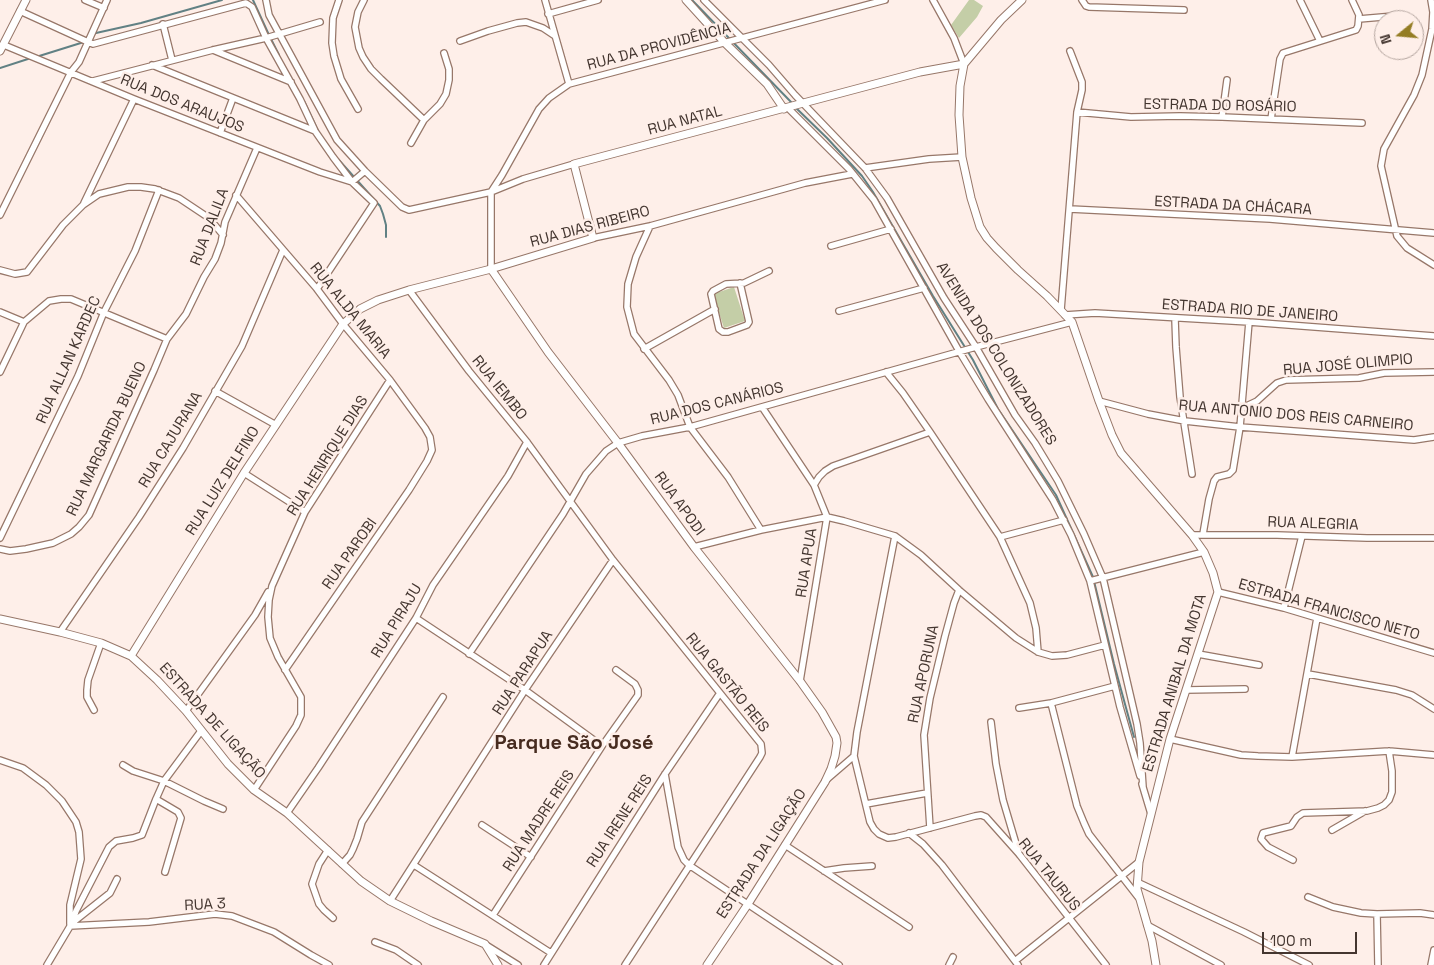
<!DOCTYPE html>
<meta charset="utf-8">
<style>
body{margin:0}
#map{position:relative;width:1434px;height:965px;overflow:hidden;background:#feefe9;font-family:"Space Grotesk",sans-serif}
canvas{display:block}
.north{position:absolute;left:1374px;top:10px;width:50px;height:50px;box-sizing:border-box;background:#feefe9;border:1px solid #b4a59f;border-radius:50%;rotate:253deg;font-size:14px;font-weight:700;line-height:20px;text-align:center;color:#443630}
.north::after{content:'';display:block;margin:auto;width:18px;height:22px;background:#947d24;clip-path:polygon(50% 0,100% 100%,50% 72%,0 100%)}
.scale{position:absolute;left:1262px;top:932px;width:95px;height:22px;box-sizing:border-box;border:2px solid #443630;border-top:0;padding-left:6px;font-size:15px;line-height:18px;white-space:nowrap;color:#443630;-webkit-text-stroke:4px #feefe9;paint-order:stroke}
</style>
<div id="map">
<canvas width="1434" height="965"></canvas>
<div class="north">N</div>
<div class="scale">100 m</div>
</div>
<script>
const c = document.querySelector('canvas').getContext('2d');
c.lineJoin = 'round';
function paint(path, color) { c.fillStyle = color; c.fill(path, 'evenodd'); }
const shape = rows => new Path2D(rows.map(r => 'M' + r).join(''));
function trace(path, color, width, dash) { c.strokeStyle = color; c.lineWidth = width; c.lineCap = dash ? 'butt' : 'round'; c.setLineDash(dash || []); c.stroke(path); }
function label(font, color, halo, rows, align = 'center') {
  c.font = font + ' "Space Grotesk",sans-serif'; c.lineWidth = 5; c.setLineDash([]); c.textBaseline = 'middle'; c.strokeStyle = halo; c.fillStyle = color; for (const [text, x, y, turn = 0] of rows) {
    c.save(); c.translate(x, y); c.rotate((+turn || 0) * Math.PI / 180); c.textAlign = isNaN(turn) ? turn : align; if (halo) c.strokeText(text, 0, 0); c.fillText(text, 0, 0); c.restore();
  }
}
const green = shape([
 [969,0,974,0,983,6,977,17,959,38,951,25],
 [734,287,745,321,724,328,713,294]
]);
const stream = shape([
 [253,0,269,35],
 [692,0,792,103],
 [93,34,96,33,141,23,222,0],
 [271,39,279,55],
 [36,57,84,42],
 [0,68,31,58],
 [304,101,319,133],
 [795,107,827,138,862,176,873,192,933,296,973,360,998,409,1056,495,1093,577,1114,664,1134,737],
 [338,159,380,206,383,214,386,225,386,237]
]);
const minor = shape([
 [85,0,104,8],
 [266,0,269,15,337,140,365,171,402,207,409,210,491,192,523,179,574,164],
 [339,0,333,18,332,43,334,56,341,79,358,109],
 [364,0,358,12,355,27,359,48,363,57,371,69,381,79,424,120],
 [545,0,569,84],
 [704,0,769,65,795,95,865,168,887,198,944,298,976,347,1015,415,1035,443,1058,481,1084,534,1103,578,1137,724,1140,743,1143,787],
 [933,0,954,38,964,64],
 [1082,0,1086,6,1089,7,1184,10],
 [1300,0,1320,41],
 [1431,0,1433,12,1432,29,1422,75,1414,95,1384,149,1381,166,1397,236,1407,248,1434,265],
 [20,11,88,42,107,0],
 [548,14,598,0],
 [1359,19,1394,16],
 [163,24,172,60],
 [460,41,488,31,517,23,526,22,543,28,555,36],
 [4,45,134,99,320,172,352,182,365,171],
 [213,50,291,82],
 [152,65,315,131],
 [93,81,213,50,266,38,320,22],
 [788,108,849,169,874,200,959,351,988,399,1053,500,1071,535,1090,581,1120,707,1140,776],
 [1077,112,1131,117,1180,116,1222,117,1362,123],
 [1222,117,1227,80],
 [1271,119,1280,59,1283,53,1356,30,1358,26,1359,15,1352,0],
 [220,133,233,98],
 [411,143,424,120,440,104,446,94,449,80,449,69,444,53],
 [865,168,929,159,962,157],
 [236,195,317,289,343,324,390,380,425,428,430,437,432,450,427,461,409,490,285,670],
 [84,203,134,99],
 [1070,209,1270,219,1434,233],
 [0,215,71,72,79,62,88,42,93,44,246,3,252,7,266,38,300,99,315,131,333,157,352,182,374,203,317,289],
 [650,226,636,257,628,284,627,307,634,334,669,380,678,395,690,427,728,477,761,530],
 [593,238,650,226,805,183,852,174],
 [831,246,891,229],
 [491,269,491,192,502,175,539,109,549,98,569,84,885,0],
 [0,270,15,274,27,272,63,225,83,205,99,194,128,187,141,187,155,189,179,198,209,218,223,235],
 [740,283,749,322,747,325,728,332,723,332,719,329,711,294,713,291,726,284,744,283,769,271],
 [409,290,469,371,527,442,613,560,761,744,762,753,760,757,625,965],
 [1061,310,1077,112,1082,90,1082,82,1070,51],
 [839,311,924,288],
 [0,312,24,322],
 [1065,315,1095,313,1249,322,1434,336],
 [1175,319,1176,347,1180,397,1192,474],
 [644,349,715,309],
 [0,372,24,322,49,301,61,299,71,299,167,339],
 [886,372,903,393,930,432,1000,537,1030,603,1036,628,1038,652],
 [215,391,276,425],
 [1099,401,1148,414,1185,421,1240,427,1414,440,1434,437],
 [762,407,814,485,827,517,800,681],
 [1242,408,1257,401,1277,383,1286,380,1359,378,1384,373,1434,372],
 [244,473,305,512],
 [814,485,819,477,825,471,833,466,930,432],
 [1203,534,1209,499,1214,481,1217,477,1229,474,1233,470,1240,427,1249,322],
 [1192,535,1277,535,1367,538,1434,538],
 [1000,537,1064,520],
 [0,538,78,376,104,312,135,251,159,190],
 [694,547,761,530,827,517,844,521,895,536,921,555,959,590,1016,638,1038,652,1052,656,1067,655,1105,645],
 [0,549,10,551,26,549,53,543,71,534,79,527,89,515,154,370,167,339,186,314,204,277,215,259,221,243,225,222,257,148],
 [1090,581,1204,552],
 [1218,592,1284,608,1434,653],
 [1284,608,1302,536],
 [416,618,525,690,602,746],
 [60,632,139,517,183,448,242,346,283,250],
 [469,654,563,514,586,474,606,451,618,443,642,436,690,427,976,347,1072,322],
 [1198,654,1259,665],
 [1308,674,1396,690,1412,695,1434,709],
 [1186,690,1245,689],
 [1051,703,1077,806,1084,823,1089,834,1138,897],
 [1019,708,1051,703,1115,686],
 [94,710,87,697,87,690,88,680,101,643],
 [186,711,255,615,268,592],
 [991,722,996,764,1003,800,1019,854],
 [1170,739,1241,755,1258,756,1292,757,1389,751,1434,755],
 [854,756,870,822,874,829,879,834,888,838,896,837,975,816,981,815,986,817,1019,854,1106,965],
 [1292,757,1317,618],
 [0,760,23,768,46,785,62,801,76,822,79,832,81,859,70,905,70,924],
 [123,765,133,771,164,781,204,801,223,809],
 [665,774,678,847,684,860,689,865,839,965],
 [825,781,854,756,857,732,895,536],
 [1142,784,1151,814],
 [254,790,296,726,301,715,301,697,278,657,270,638,268,617,269,600,272,586,305,512,390,380],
 [156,799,178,812,181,818,165,872],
 [866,804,927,793],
 [287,813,318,768,416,618,433,585,508,476,527,442],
 [482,825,531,857],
 [930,828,924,735,930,698,945,636,954,603,959,590],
 [1332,830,1365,811],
 [909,833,923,844,942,865,1018,965],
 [785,845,909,927],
 [328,850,319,864,312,884,319,904,324,910,333,918],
 [1293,860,1268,847,1261,839,1263,833,1291,826,1297,817,1303,813,1367,811,1378,808,1384,805,1389,800,1392,792,1392,771,1389,751],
 [342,864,350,855,353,849,357,839,362,822,443,697],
 [414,865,551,953],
 [824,871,844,868,872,866],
 [1137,882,1244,932,1309,965],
 [1308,897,1333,907,1361,913,1377,914,1420,913,1434,915],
 [390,901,525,690,613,560],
 [1377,914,1378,965],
 [493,915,602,746,638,695,638,690,635,684,616,670],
 [72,923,76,911,109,847,116,841,133,838,142,835,156,799,164,781,201,731],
 [1147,925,1221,965],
 [70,926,149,922,215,914,232,916,274,932,311,955,329,965],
 [375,942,396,950,418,965],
 [486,945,518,965],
 [1015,961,1139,862],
 [47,965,72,923,110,893,117,879],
 [544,965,665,774,720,693],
 [949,965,953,957],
 [1431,965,1434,950]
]);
const tertiary = shape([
 [686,0,725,43,767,84,784,109],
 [1022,0,1001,20,964,64,960,86,959,115,962,157,971,198,980,227,987,238,996,248,1018,270,1047,296,1072,322,1099,401,1112,435,1121,453,1192,535,1204,552,1213,573,1218,592,1170,739,1139,862,1137,889,1152,941,1156,965],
 [0,51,26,0],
 [491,269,548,352,618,443,694,547,800,681,822,712,836,737,837,743,835,756,831,769,825,782,748,904,707,965],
 [0,619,60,632,101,643,131,656,157,680,186,711,228,764,254,790,287,813,361,881,390,901,431,921,485,944,498,965],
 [131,656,244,473,343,324,360,309,378,300,409,290,491,269,593,238,574,164,920,72,964,64]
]);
const streetNames = [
 ["RUA DA PROVIDÊNCIA",659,47,-15],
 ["RUA DOS ARAUJOS",182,104,22],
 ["ESTRADA DO ROSÁRIO",1220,106,1],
 ["RUA NATAL",685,121,-15],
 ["ESTRADA DA CHÁCARA",1233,206,3],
 ["RUA DALILA",210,227,-69],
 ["RUA DIAS RIBEIRO",590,227,-15],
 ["RUA ALDA MARIA",350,311,51],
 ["ESTRADA RIO DE JANEIRO",1250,311,4],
 ["AVENIDA DOS COLONIZADORES",996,354,58],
 ["RUA ALLAN KARDEC",69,360,-66],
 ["RUA JOSÉ OLIMPIO",1348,365,-5],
 ["RUA IEMBO",499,388,51],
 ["RUA DOS CANÁRIOS",717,404,-14],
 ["RUA ANTONIO DOS REIS CARNEIRO",1296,416,5],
 ["RUA MARGARIDA BUENO",107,439,-65],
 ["RUA CAJURANA",171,440,-59],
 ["RUA HENRIQUE DIAS",328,456,-58],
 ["RUA LUIZ DELFINO",223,481,-58],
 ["RUA APODI",679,504,54],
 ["RUA ALEGRIA",1313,524,2],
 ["RUA PAROBI",350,554,-55],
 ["RUA APUA",807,563,-81],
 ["ESTRADA FRANCISCO NETO",1329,610,16],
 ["RUA PIRAJU",397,621,-59],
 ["RUA PARAPUA",523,673,-57],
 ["RUA APORUNA",924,674,-78],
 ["RUA GASTÃO REIS",727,683,51],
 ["ESTRADA ANIBAL DA MOTA",1175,683,-73],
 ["ESTRADA DE LIGAÇÃO",212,721,48],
 ["RUA MADRE REIS",539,821,-57],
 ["RUA IRENE REIS",620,821,-57],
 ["ESTRADA DA LIGAÇÃO",762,854,-57],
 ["RUA TAURUS",1049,875,51],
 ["RUA 3",205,905,-3]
];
const districtNames = [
 ["Parque São José",574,744]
];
paint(green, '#c4cea7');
trace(stream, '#618184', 2);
trace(minor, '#977769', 8);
trace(tertiary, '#977769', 9);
trace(minor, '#fff', 5.5);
trace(tertiary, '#fff', 7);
label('15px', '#443630', '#feefe9', streetNames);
label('bold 20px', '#472c20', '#feefe9', districtNames);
</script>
